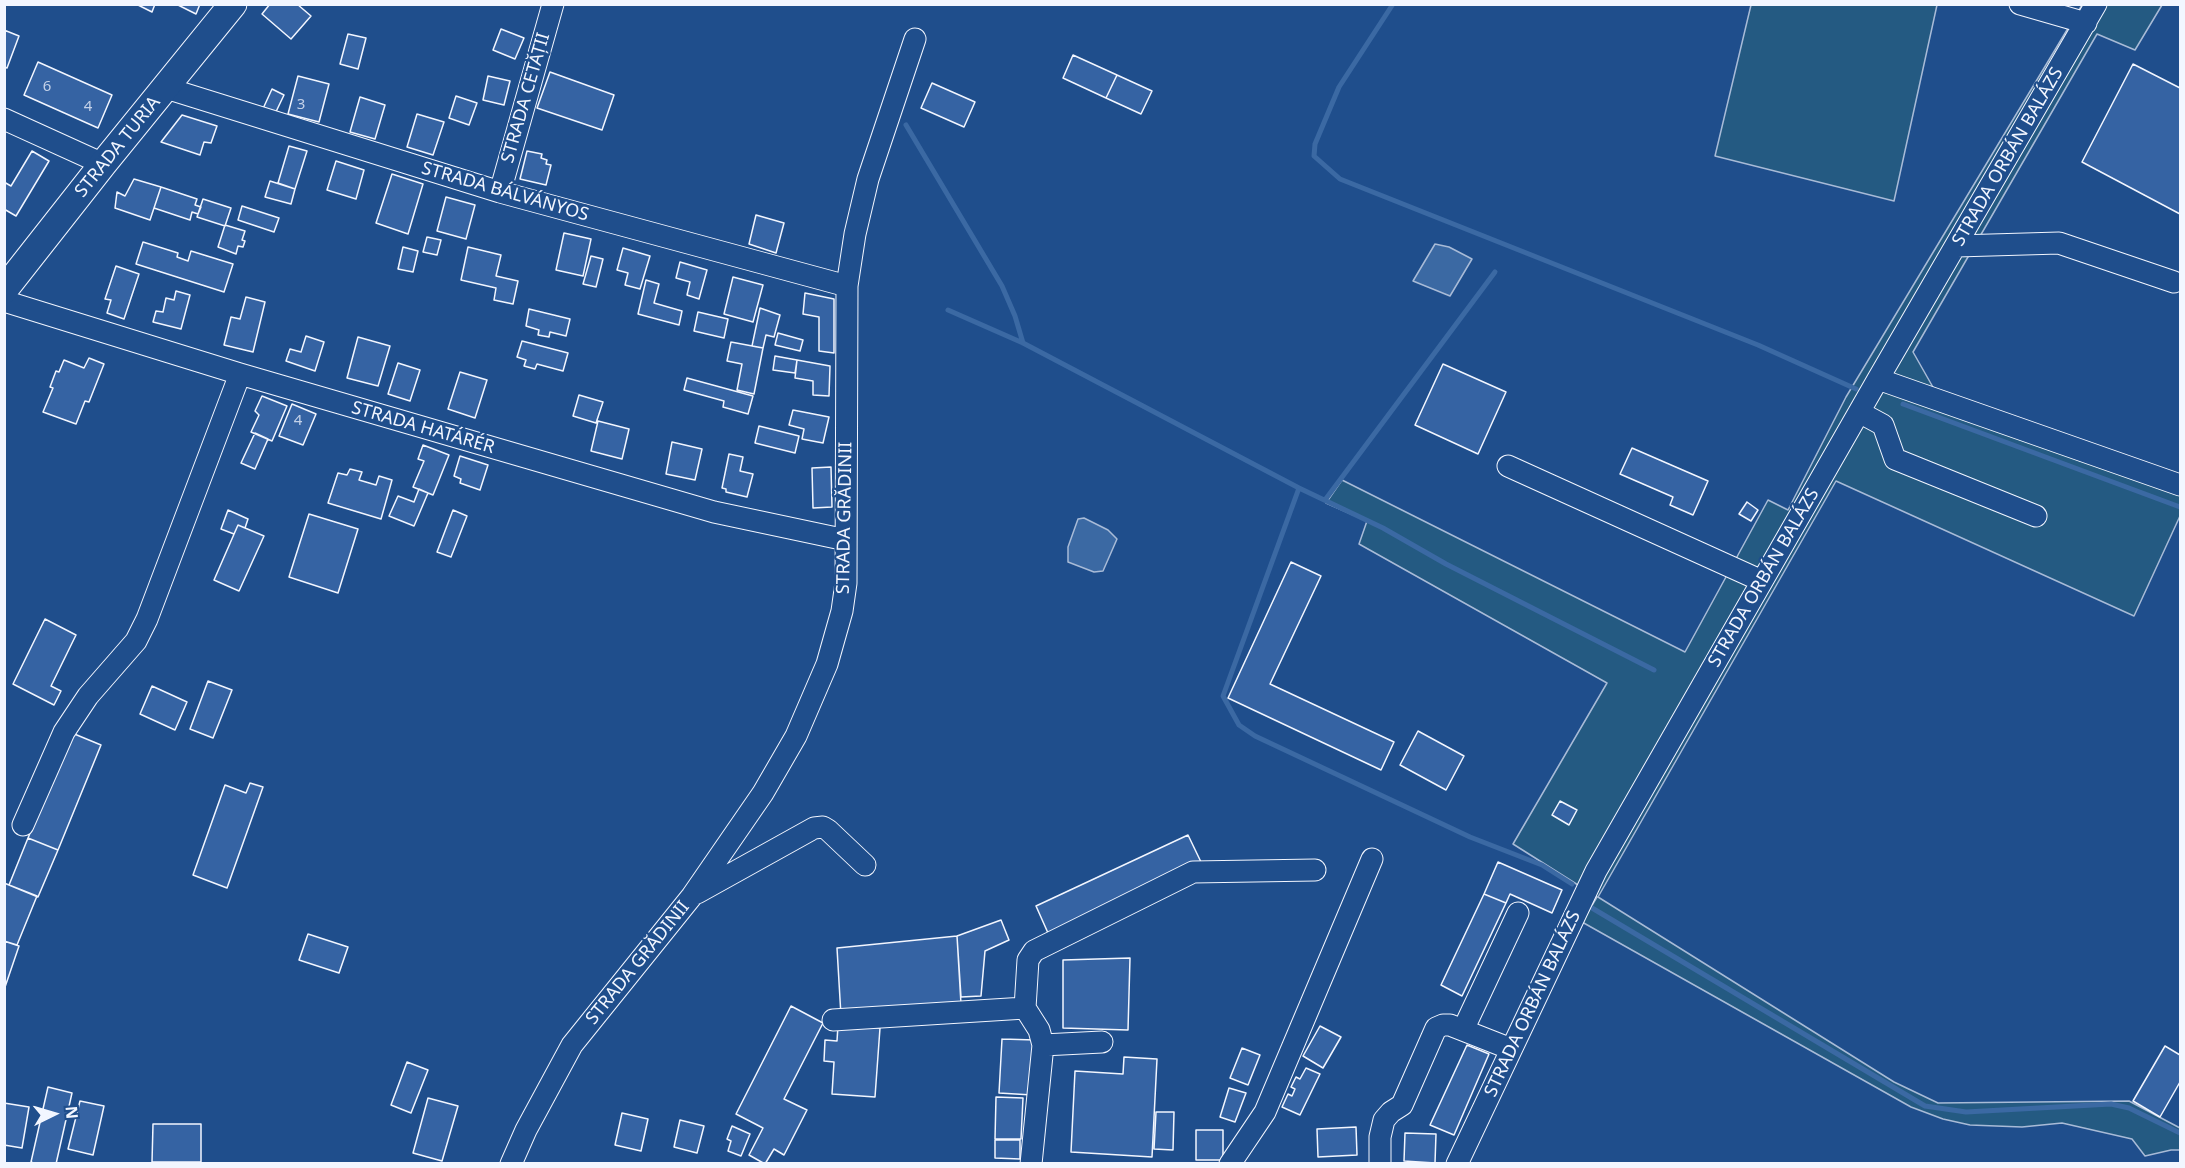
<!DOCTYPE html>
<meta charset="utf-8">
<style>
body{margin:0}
#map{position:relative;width:2185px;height:1168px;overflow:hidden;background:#1f4e8c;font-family:"Noto Sans",sans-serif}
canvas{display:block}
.frame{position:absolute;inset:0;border:6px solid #f2f6ff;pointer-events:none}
.north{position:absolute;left:24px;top:1084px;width:60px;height:60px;-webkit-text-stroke:4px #1f4e8c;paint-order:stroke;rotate:85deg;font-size:16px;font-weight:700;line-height:24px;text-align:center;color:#f2f6ff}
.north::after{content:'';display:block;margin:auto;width:21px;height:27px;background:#f2f6ff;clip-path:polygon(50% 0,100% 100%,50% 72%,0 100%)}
</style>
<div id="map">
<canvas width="2185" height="1168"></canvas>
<div class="frame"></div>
<div class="north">N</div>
</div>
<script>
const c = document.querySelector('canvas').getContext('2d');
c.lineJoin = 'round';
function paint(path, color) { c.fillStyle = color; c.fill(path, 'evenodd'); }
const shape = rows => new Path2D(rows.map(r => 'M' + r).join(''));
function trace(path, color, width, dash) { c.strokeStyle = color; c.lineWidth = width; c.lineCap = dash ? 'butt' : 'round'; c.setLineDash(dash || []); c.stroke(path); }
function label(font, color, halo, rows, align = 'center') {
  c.font = font + ' "Noto Sans",sans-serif'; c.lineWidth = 4.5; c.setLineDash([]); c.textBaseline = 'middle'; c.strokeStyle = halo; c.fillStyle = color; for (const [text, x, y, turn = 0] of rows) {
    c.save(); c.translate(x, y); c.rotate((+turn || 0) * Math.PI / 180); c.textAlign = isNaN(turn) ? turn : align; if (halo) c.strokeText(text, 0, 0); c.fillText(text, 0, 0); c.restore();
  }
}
const green = shape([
 [1751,5,1937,5,1894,201,1715,156,1751,5],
 [2082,5,2162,5,2135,50,2097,34,1913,352,1938,396,2180,481,2180,516,2134,616,1836,481,1598,897,1894,1082,1938,1103,2129,1101,2180,1128,2180,1150,2171,1150,2145,1156,2132,1139,2062,1123,2022,1127,1970,1125,1943,1119,1911,1107,1582,922,1597,897,1513,844,1607,683,1359,544,1367,521,1326,503,1342,480,1685,652,1768,500,1788,510,1846,397,2082,5]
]);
const water = shape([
 [1435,244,1449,247,1472,259,1450,296,1413,281,1435,244],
 [1084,518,1108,530,1117,539,1103,571,1094,572,1068,562,1068,547,1078,519,1084,518]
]);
const stream = shape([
 [1393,4,1339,87,1315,144,1314,156,1340,179,1758,345,1856,389],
 [906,125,1002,286,1015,316,1023,343],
 [948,310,1023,343,1299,488,1223,696,1239,725,1255,736,1470,837,1542,865,1572,884],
 [1903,404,2180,507],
 [1299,488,1383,528,1446,564,1654,670],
 [1325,500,1495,272],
 [1592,908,1925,1106,1966,1112,2111,1104,2129,1108,2180,1133]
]);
const building = shape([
 [136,4,155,4,152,12,136,4],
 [176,4,200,4,196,14,176,4],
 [270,4,297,4,311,16,291,39,262,14,270,4],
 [501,29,524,38,515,59,493,50,501,29],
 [4,30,19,36,7,68,4,67,4,30],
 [348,34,366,38,358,69,340,64,348,34],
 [1073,55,1117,75,1106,98,1063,78,1073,55],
 [38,62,112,95,98,128,24,95,38,62],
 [2133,64,2180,88,2180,214,2082,162,2133,64],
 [550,72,614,95,602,130,537,108,550,72],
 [1117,75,1152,91,1141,114,1106,98,1117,75],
 [298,76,329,84,319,122,288,114,298,76],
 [488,76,510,81,504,105,483,100,488,76],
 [932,83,975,102,964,127,921,108,932,83],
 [272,89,284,95,273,118,261,113,272,89],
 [456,96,477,103,469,125,449,118,456,96],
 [360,97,385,105,375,139,350,132,360,97],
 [417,114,444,122,433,155,407,147,417,114],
 [182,115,217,126,211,143,204,142,200,155,161,142,182,115],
 [289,146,307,151,295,189,278,183,289,146],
 [32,151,49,161,16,216,4,209,4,182,11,186,32,151],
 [527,151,542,154,541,158,547,160,546,164,551,165,546,185,520,179,527,151],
 [336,161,364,170,356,199,327,190,336,161],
 [392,174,423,184,408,234,376,223,392,174],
 [134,179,161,187,150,220,115,208,117,192,125,196,134,179],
 [270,181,295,189,291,204,265,197,270,181],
 [161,187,197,199,195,205,201,207,198,214,192,212,190,220,154,208,161,187],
 [446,197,475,205,466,239,437,231,446,197],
 [203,199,231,208,225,226,197,217,203,199],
 [242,206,279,218,274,232,238,220,242,206],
 [756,215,784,223,776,253,749,244,756,215],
 [225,225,245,231,242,240,245,241,243,247,238,246,236,254,218,247,225,225],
 [564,233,591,239,583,276,556,270,564,233],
 [427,237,441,240,437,255,423,252,427,237],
 [143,242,178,253,177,257,188,261,191,251,233,264,224,292,136,264,143,242],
 [403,247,418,251,413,272,398,269,403,247],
 [468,247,501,255,496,276,518,281,513,304,494,300,496,288,461,280,468,247],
 [623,248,650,256,640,289,625,285,628,273,617,270,623,248],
 [591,256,603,259,596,287,583,284,591,256],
 [680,262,707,270,699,299,687,295,690,282,676,278,680,262],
 [116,266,139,274,124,319,107,313,111,300,105,299,116,266],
 [733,277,763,285,753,322,724,314,733,277],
 [646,280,659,284,654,303,682,311,679,325,638,314,646,280],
 [176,291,190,295,181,329,153,322,156,311,163,312,166,298,174,300,176,291],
 [805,293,834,299,834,353,819,351,819,317,803,314,805,293],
 [246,297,265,302,253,352,224,345,231,317,240,319,246,297],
 [760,308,780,315,774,337,766,335,763,348,752,346,760,308],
 [529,309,570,319,566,336,550,332,549,337,538,335,539,330,526,326,529,309],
 [698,312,728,319,724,338,694,331,698,312],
 [778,333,803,340,800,351,775,345,778,333],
 [306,336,324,342,315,371,286,361,290,349,301,352,306,336],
 [358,337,390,346,378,386,347,378,358,337],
 [522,341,568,353,563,371,537,364,535,369,524,366,526,360,517,357,522,341],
 [731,342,763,348,754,394,737,390,742,364,727,361,731,342],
 [775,356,797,360,795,373,773,370,775,356],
 [89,358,104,364,89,402,85,401,76,424,43,412,53,388,50,387,56,371,59,372,64,360,84,368,89,358],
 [797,360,830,366,829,396,813,395,813,381,795,378,797,360],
 [398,363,420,370,410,401,388,394,398,363],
 [1443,364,1506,392,1478,454,1415,425,1443,364],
 [460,372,487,380,475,418,448,409,460,372],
 [687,378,753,396,748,414,723,407,724,401,684,390,687,378],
 [579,395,603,402,596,423,573,416,579,395],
 [262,396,287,406,272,441,251,432,259,415,255,411,262,396],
 [292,404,316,414,303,445,279,436,292,404],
 [793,410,829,417,823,443,802,439,804,429,789,425,793,410],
 [598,421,629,429,622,459,591,451,598,421],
 [759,426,799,436,795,453,755,443,759,426],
 [255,433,268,439,255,469,241,463,255,433],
 [672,442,702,449,695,480,666,474,672,442],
 [423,445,449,455,433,495,413,487,424,461,418,459,423,445],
 [1632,448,1708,481,1693,515,1670,505,1673,497,1620,474,1632,448],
 [729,454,743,457,740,471,753,474,747,497,726,492,726,489,722,488,729,454],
 [460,456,488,465,480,490,460,483,461,479,454,476,460,456],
 [831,467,832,507,813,508,812,468,831,467],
 [350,469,362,472,359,480,376,485,379,476,392,480,381,519,328,503,338,473,347,475,350,469],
 [419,489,428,493,414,526,389,516,398,496,414,502,419,489],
 [1747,502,1758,510,1751,521,1739,514,1747,502],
 [228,510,248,519,245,528,238,525,234,534,221,529,228,510],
 [453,510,467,516,451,557,437,552,453,510],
 [309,514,358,529,338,593,289,577,309,514],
 [238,525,264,536,239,591,214,580,238,525],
 [1291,562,1321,576,1270,684,1394,742,1381,770,1228,698,1291,562],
 [45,619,76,635,51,686,61,691,54,705,13,684,45,619],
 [208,681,232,690,213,738,190,729,208,681],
 [152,686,187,702,175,730,140,714,152,686],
 [1418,731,1464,756,1446,790,1400,765,1418,731],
 [72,733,101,745,58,850,28,838,72,733],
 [250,783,263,787,227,888,193,875,225,785,246,793,250,783],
 [1560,801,1577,810,1569,825,1552,815,1560,801],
 [1188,835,1201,862,1048,933,1036,906,1188,835],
 [28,838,58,850,38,897,9,885,28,838],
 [1498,862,1562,890,1552,913,1510,894,1506,903,1484,894,1498,862],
 [4,883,37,896,17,945,4,941,4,883],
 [1484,894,1506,903,1462,996,1441,985,1484,894],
 [1001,920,1009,940,985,951,981,996,961,997,957,936,1001,920],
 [308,934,348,947,339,973,299,960,308,934],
 [957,936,961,1004,841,1016,837,948,957,936],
 [4,941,19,946,4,990,4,941],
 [1130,958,1128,1030,1063,1028,1063,960,1130,958],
 [791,1006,823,1023,784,1099,807,1110,784,1155,774,1149,765,1164,749,1155,763,1128,736,1114,791,1006],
 [838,1025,880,1028,875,1097,832,1094,834,1062,824,1061,825,1040,837,1041,838,1025],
 [1320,1026,1341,1037,1323,1068,1303,1056,1320,1026],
 [1002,1039,1035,1040,1032,1095,999,1093,1002,1039],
 [1467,1045,1489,1054,1454,1135,1430,1125,1467,1045],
 [2165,1046,2180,1055,2180,1082,2160,1117,2133,1101,2165,1046],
 [1242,1048,1260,1055,1248,1085,1230,1078,1242,1048],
 [1124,1057,1157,1059,1152,1157,1071,1152,1075,1071,1123,1074,1124,1057],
 [407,1062,428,1070,411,1113,391,1105,407,1062],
 [1306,1068,1320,1074,1300,1115,1282,1107,1288,1094,1292,1096,1295,1089,1291,1087,1296,1077,1300,1079,1306,1068],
 [48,1087,72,1093,56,1164,36,1164,31,1162,48,1087],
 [1229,1088,1246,1093,1235,1122,1220,1117,1229,1088],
 [996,1097,1023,1098,1021,1139,995,1139,996,1097],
 [428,1098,458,1106,442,1161,413,1153,428,1098],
 [80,1101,104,1106,93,1155,68,1149,80,1101],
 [4,1103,29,1107,22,1148,4,1145,4,1103],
 [1156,1112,1174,1112,1173,1150,1154,1149,1156,1112],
 [622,1113,648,1119,641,1151,615,1145,622,1113],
 [680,1120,704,1126,697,1153,674,1147,680,1120],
 [153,1124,201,1124,201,1162,152,1162,153,1124],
 [732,1126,750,1134,741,1156,728,1151,731,1141,727,1139,732,1126],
 [1356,1127,1357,1155,1318,1157,1317,1129,1356,1127],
 [1196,1130,1223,1130,1223,1160,1196,1160,1196,1130],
 [1405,1133,1436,1134,1435,1163,1404,1161,1405,1133],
 [995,1140,1020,1140,1020,1159,995,1158,995,1140]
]);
const minor = shape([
 [2020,4,2086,23],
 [166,88,500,192,847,286],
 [4,119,103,164],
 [500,192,553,4],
 [1957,246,2059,243,2174,282],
 [4,301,240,374,714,512,846,540],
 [1878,379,2180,485],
 [1859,412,1883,425,1895,459,2036,516],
 [1508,466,1762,581],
 [23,825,64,732,88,696,136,641,147,619,240,374],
 [697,893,814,828,823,827,828,830,865,865],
 [833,1020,1025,1008],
 [1463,1030,1518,913],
 [1043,1045,1102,1042],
 [511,1164,526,1130,572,1045,692,896,763,793,796,736,827,664,842,611,846,583,847,286,855,234,868,179,915,39],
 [1031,1164,1043,1045,1039,1030,1025,1008,1028,960,1034,951,1193,872,1315,870],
 [1230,1164,1265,1112,1372,859],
 [1380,1164,1380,1137,1384,1120,1391,1112,1402,1105,1436,1028,1443,1025,1450,1025,1511,1049],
 [1457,1164,1596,871,1878,379,2096,4]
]);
const major = shape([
 [4,290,103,164,233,4]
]);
const numberNames = [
 ["6",47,87],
 ["3",301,105],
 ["4",88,107],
 ["4",298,421]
];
const streetNames = [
 ["STRADA CETĂȚII",526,98,-74],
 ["STRADA TURIA",118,147,-51],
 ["STRADA ORBÁN BALÁZS",2008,157,-60],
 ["STRADA BÁLVÁNYOS",505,192,16],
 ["STRADA HATÁRÉR",423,428,16],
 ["STRADA GRĂDINII",845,518,-89],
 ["STRADA ORBÁN BALÁZS",1764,578,-60],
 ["STRADA GRĂDINII",638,963,-51],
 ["STRADA ORBÁN BALÁZS",1533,1004,-65]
];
paint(green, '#245a82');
trace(green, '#a8bbd7', 1.5);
paint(water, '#3b69a3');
trace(water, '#a8bbd7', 1.5);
trace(stream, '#3b69a3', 5);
paint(building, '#3563a3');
trace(building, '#f2f6ff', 1.5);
trace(minor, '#f2f6ff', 23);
trace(major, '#f2f6ff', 29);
trace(minor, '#1f4e8c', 21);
trace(major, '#1f4e8c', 27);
label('15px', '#c3d1e8', null, numberNames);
label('18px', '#f2f6ff', '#1f4e8c', streetNames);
</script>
